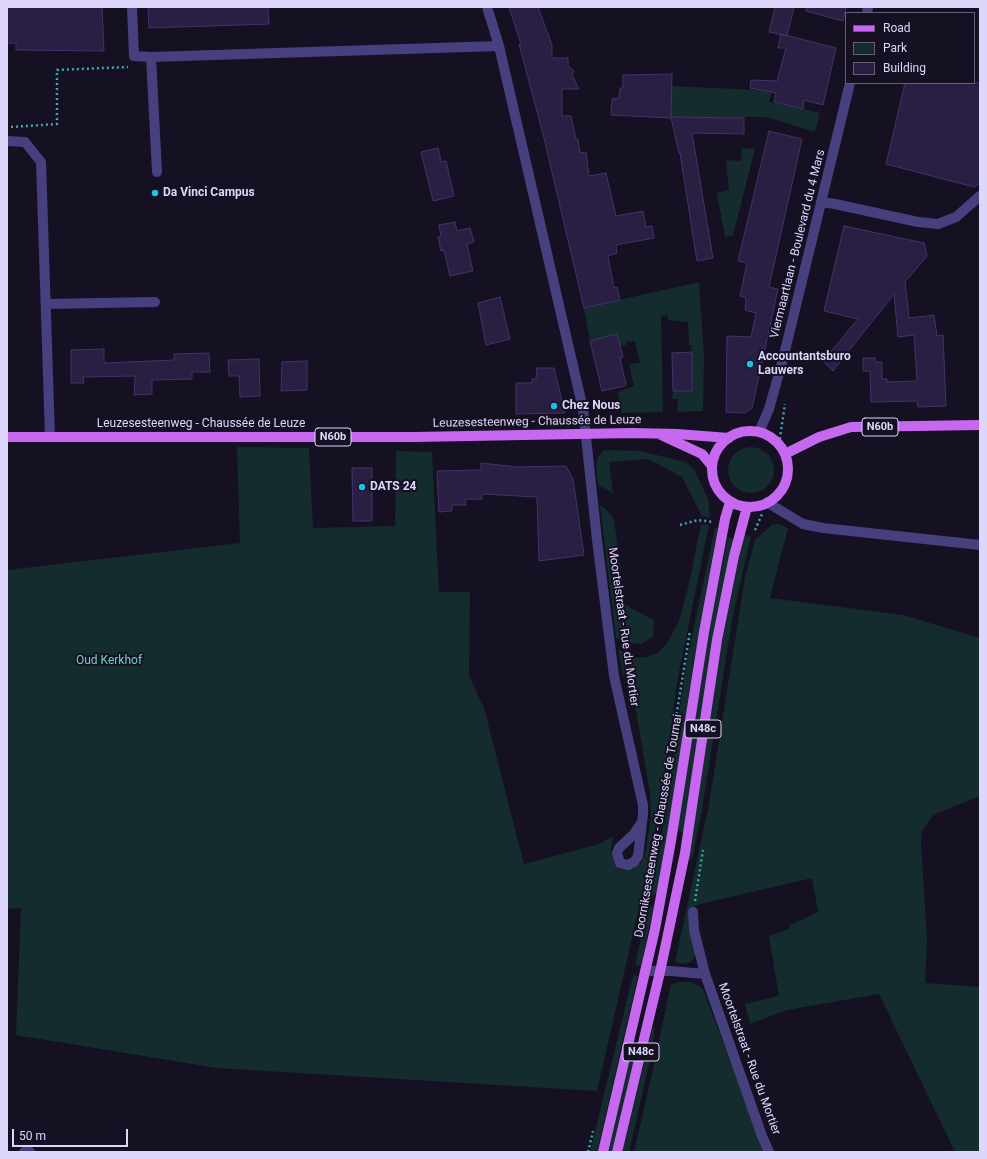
<!DOCTYPE html>
<meta charset="utf-8">
<style>
body{margin:0}
#map{position:relative;width:987px;height:1159px;overflow:hidden;background:#151123;font-family:Roboto,sans-serif}
canvas{display:block}
.frame{position:absolute;inset:0;border:8px solid #ded7fb;pointer-events:none}
.legend{position:absolute;left:845px;top:12px;width:130px;height:72px;box-sizing:border-box;background:#151123;border:1px solid #656079;margin:0;padding:5px 7px;list-style:none;font-size:12px;color:#ded7fb}
.legend li{display:flex;align-items:center;gap:8px;height:20px}
.legend b{width:20px;border:1px solid #656079}
.scale{position:absolute;left:12px;top:1129px;width:116px;height:18px;box-sizing:border-box;border:2px solid #ded7fb;border-top:0;padding-left:5px;font-size:12px;line-height:14px;white-space:nowrap;color:#ded7fb;-webkit-text-stroke:3px #151123;paint-order:stroke}
</style>
<div id="map">
<canvas width="987" height="1159"></canvas>
<div class="frame"></div>
<ul class="legend">
<li><b style="height:5px;background:#c769f0"></b>Road</li>
<li><b style="height:11px;background:#142c2d"></b>Park</li>
<li><b style="height:11px;background:#291f42"></b>Building</li>
</ul>
<div class="scale">50 m</div>
</div>
<script>
const c = document.querySelector('canvas').getContext('2d');
c.lineJoin = 'round';
function paint(path, color) { c.fillStyle = color; c.fill(path, 'evenodd'); }
const shape = rows => new Path2D(rows.map(r => 'M' + r).join(''));
function trace(path, color, width, dash) { c.strokeStyle = color; c.lineWidth = width; c.lineCap = dash ? 'butt' : 'round'; c.setLineDash(dash || []); c.stroke(path); }
function label(font, color, halo, rows, align = 'center') {
  c.font = font + ' Roboto,sans-serif'; c.lineWidth = 4; c.setLineDash([]); c.textBaseline = 'middle'; c.strokeStyle = halo; c.fillStyle = color; for (const [text, x, y, turn = 0] of rows) {
    c.save(); c.translate(x, y); c.rotate((+turn || 0) * Math.PI / 180); c.textAlign = isNaN(turn) ? turn : align; if (halo) c.strokeText(text, 0, 0); c.fillText(text, 0, 0); c.restore();
  }
}
const green = shape([
 [671,86,758,90,772,93,769,102,820,113,815,132,767,117,671,117],
 [742,148,755,149,733,235,725,237,717,193,729,190,726,160,741,161],
 [699,282,704,357,703,411,677,412,678,399,672,399,673,391,692,391,692,347,689,345,688,322,668,320,667,315,661,316,663,412,622,413,618,392,634,386,629,364,640,363,635,342,634,341,626,342,626,345,620,346,617,334,590,341,584,308],
 '728 470a23 23 0 1 1 46 0a23 23 0 1 1-46 0Z',
 [237,447,309,448,313,528,395,526,396,451,432,452,439,592,470,592,469,676,484,708,524,864,599,844,613,836,611,850,615,864,620,868,629,869,641,863,645,854,651,818,650,793,630,676,623,675,618,649,636,658,647,657,657,653,666,645,679,621,688,588,701,524,709,525,678,677,663,785,649,864,597,1091,217,1068,16,1035,21,908,7,909,7,570,240,543],
 [604,450,640,451,686,462,695,471,708,499,710,518,702,516,682,477,648,459,609,462,613,493,598,485,596,466,598,457],
 [600,505,607,510,614,519,625,605,654,620,653,637,641,644,631,643,616,638],
 [779,524,788,528,770,598,903,615,980,638,980,796,933,815,922,831,921,842,927,939,925,983,980,987,980,1152,955,1152,879,994,787,1010,750,1024,745,1004,779,996,769,936,789,929,790,925,818,912,812,878,700,904,690,909,690,935,695,948,695,955,691,962,684,964,675,962,709,804,745,577,755,540,772,525],
 [715,528,720,528,694,660,667,840,657,893,650,898,666,808,687,659],
 [744,534,751,536,733,615,702,809,693,855,691,860,688,860,687,858,698,803,717,666],
 [728,537,734,539,684,832,677,831,708,634],
 [654,905,641,966,635,965,648,908],
 [633,975,638,976,597,1152,590,1152],
 [679,982,692,982,703,989,764,1152,634,1152,653,1070,671,984],
 [653,1027,655,1027,651,1055,629,1152,622,1152],
 [632,1044,638,1044,612,1152,607,1152]
]);
const building = shape([
 [7,7,102,7,104,51,16,50,16,43,7,43,7,7],
 [148,7,268,7,269,24,149,28,148,7],
 [509,7,538,7,552,45,552,58,568,58,568,66,574,71,572,75,579,89,562,89,562,116,571,116,576,139,578,139,580,153,586,152,589,176,606,173,616,216,643,211,646,227,652,226,654,238,616,245,617,253,608,256,614,288,617,287,620,300,584,308,543,134,519,44,521,44,509,7],
 [775,7,794,7,787,36,769,32,775,7],
 [807,7,846,7,843,21,806,11,807,7],
 [781,34,836,48,823,105,804,100,803,109,774,102,776,93,750,88,751,80,777,81,786,48,778,48,781,34],
 [672,74,671,117,744,118,744,134,692,133,713,258,697,261,680,153,679,153,671,118,611,115,612,99,619,98,620,88,623,88,623,75,672,74],
 [905,83,980,83,980,183,974,187,886,164,905,83],
 [769,131,802,139,769,287,778,289,752,408,745,413,726,412,727,336,751,337,756,313,745,310,746,298,740,296,747,263,738,261,769,131],
 [438,148,441,162,446,161,454,196,433,201,421,152,438,148],
 [455,222,457,231,470,228,474,242,467,244,473,271,450,276,444,250,441,251,438,237,441,236,439,225,455,222],
 [844,226,924,243,927,256,905,282,909,318,934,315,937,336,943,335,946,406,918,407,917,401,871,402,870,371,863,371,863,358,875,358,875,362,882,362,882,379,887,379,887,382,917,381,914,335,898,337,894,294,833,371,823,361,858,319,824,311,844,226],
 [500,297,510,339,486,345,478,303,500,297],
 [617,334,623,357,620,358,626,384,625,386,602,391,590,341,617,334],
 [104,349,104,363,174,360,174,354,209,353,210,372,192,372,192,379,152,380,152,394,134,395,135,376,83,377,84,383,71,383,71,350,104,349],
 [692,352,692,391,673,391,672,353,692,352],
 [259,359,260,396,240,397,239,376,229,376,228,360,259,359],
 [307,361,307,390,281,391,282,362,307,361],
 [537,368,554,368,565,413,516,414,516,383,532,383,532,379,536,379,537,368],
 [481,463,517,467,566,466,573,479,584,555,539,561,537,497,482,494,482,499,465,499,466,505,452,505,452,511,439,512,437,471,481,470,481,463],
 [352,468,372,468,372,521,353,521,352,468]
]);
const path = shape([
 [11,127,57,124,57,70,128,67],
 [779,444,785,404],
 [680,525,698,520,713,522],
 [755,530,762,514],
 [675,724,690,631],
 [695,901,703,850],
 [588,1152,593,1131]
]);
const minor = shape([
 [132,7,134,56,151,57],
 [487,7,499,46,583,409,597,540,614,676,643,805,643,814,638,856,634,862,628,865,620,863,617,853,619,848,633,835,642,822],
 [867,13,868,7],
 [7,141,25,142,41,162,50,437],
 [157,172,151,57,499,46],
 [821,202,835,204,918,222,938,224,956,217,980,196],
 [46,304,155,302],
 [759,432,769,409,783,359,850,83],
 [768,503,803,524,823,528,980,545],
 [693,912,694,930,705,974],
 [645,971,671,971,705,974,762,1136,769,1152],
 [24,1152,30,1152]
]);
const major = shape([
 '712 469a38 38 0 1 1 76 0a38 38 0 1 1-76 0Z',
 [661,435,702,454,712,466],
 [7,437,415,437,632,433,677,434,729,438],
 [785,454,819,437,851,427,980,425],
 [603,1152,655,929,671,841,704,632,725,519,730,502],
 [617,1152,660,972,685,853,717,640,734,556,747,507]
]);
const markers = [
 [155,193,4,"#17c3e7"],
 [750,364,4,"#17c3e7"],
 [554,406,4,"#17c3e7"],
 [362,487,4,"#17c3e7"]
];
const shields = [
 [880,427,36],
 [333,437,36],
 [703,729,36],
 [641,1052,36]
];
const shieldNames = [
 ["N60b",880,427],
 ["N60b",333,437],
 ["N48c",703,729],
 ["N48c",641,1052]
];
const poiNames = [
 ["Da Vinci Campus",163,193],
 ["Accountantsburo",758,357],
 ["Lauwers",758,371],
 ["Chez Nous",562,406],
 ["DATS 24",370,487]
];
const streetNames = [
 ["Viermaartlaan - Boulevard du 4 Mars",798,244,-76],
 ["Leuzesesteenweg - Chaussée de Leuze",537,422,-1],
 ["Leuzesesteenweg - Chaussée de Leuze",201,424],
 ["Moortelstraat - Rue du Mortier",623,627,82],
 ["Doorniksesteenweg - Chaussée de Tournai",659,826,-80],
 ["Moortelstraat - Rue du Mortier",749,1059,70]
];
const parkNames = [
 ["Oud Kerkhof",109,661]
];
paint(green, '#142c2d');
paint(building, '#291f42');
trace(building, '#42336c', 1);
trace(path, '#3baaab', 2.5, [2, 3]);
trace(minor, '#47407e', 10);
trace(major, '#c769f0', 10);
for (const [x, y, r, color] of markers) { const dot = new Path2D(); dot.arc(x, y, r, 0, 2 * Math.PI); c.fillStyle = color; c.fill(dot); trace(dot, '#151123', 1.5); }
for (const [x, y, w] of shields) { const box = new Path2D(); box.roundRect(x - w / 2, y - 9, w, 18, 3); c.fillStyle = '#151123'; c.fill(box); trace(box, '#ded7fb', 1); }
label('bold 11px', '#ded7fb', null, shieldNames);
label('bold 12px', '#ded7fb', '#151123', poiNames, 'left');
label('12px', '#ded7fb', '#151123', streetNames);
label('12px', '#6ad4c1', '#151123', parkNames);
</script>
